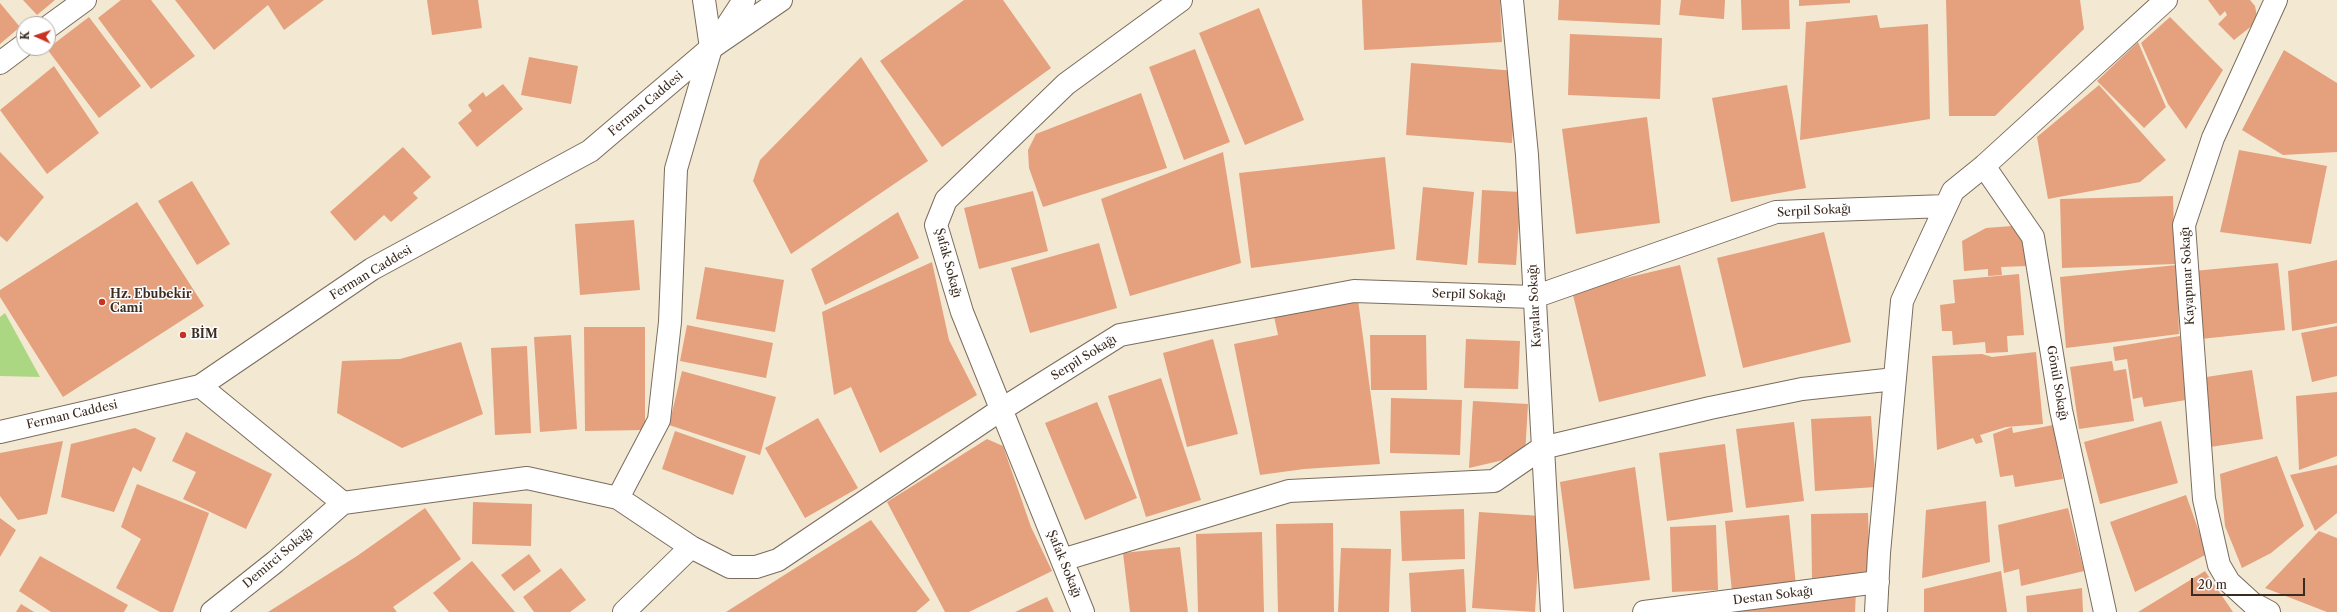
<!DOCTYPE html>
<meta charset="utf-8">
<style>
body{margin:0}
#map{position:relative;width:2337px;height:612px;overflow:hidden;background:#f3e8d2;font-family:"Libre Caslon Text",serif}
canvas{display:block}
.north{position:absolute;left:16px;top:16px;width:40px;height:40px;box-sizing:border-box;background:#fff;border:1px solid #b1aaa5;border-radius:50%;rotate:273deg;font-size:11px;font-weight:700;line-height:16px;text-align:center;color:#3b2a1e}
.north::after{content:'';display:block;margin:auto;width:14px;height:18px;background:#c8321e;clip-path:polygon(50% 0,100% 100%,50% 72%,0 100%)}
.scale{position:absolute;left:2191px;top:578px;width:114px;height:18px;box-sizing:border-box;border:2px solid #3b2a1e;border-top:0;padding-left:5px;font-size:12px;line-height:14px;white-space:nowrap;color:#3b2a1e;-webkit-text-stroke:3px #fff;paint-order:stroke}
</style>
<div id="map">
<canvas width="2337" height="612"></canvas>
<div class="north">K</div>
<div class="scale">20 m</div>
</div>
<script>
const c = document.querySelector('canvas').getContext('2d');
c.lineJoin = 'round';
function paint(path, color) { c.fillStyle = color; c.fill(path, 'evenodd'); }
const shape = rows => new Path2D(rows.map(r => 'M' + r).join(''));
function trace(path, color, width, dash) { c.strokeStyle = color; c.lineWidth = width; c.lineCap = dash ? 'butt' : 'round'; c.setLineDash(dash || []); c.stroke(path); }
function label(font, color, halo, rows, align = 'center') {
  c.font = font + ' "Libre Caslon Text",serif'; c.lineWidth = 3; c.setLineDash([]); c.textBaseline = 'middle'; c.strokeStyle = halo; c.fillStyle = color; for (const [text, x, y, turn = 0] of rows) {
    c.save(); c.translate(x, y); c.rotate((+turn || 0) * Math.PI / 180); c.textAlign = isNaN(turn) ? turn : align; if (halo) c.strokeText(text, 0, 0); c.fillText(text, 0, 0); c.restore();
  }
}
const green = shape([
 [5,313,40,377,0,376,0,317]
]);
const building = shape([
 [23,0,55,0,37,15],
 [121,0,151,0,195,56,151,89,98,18],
 [175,0,324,0,284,30,268,5,214,50],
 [427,0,478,0,482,28,432,35],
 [964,0,1003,0,1051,68,942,147,880,61],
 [1362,0,1500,0,1502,42,1364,50],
 [1559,0,1661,0,1660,25,1558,20],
 [1681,0,1725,0,1724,19,1679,15],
 [1741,0,1789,0,1790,29,1742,30],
 [1799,0,1850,0,1850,3,1799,6],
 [1946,0,2080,0,2084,29,1995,116,1949,116],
 [2208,0,2250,0,2255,6,2258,21,2234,40,2218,24,2227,15,2225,11,2220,16],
 [0,3,20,27,0,44],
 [1259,8,1304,120,1245,145,1199,33],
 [1877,15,1880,28,1928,24,1930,119,1800,140,1806,22],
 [89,17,141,86,99,118,47,49],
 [2170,17,2223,70,2186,129,2168,104,2141,43],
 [1570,34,1662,38,1660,99,1568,95],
 [2138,42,2166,107,2144,128,2097,81],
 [1195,49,1230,142,1184,160,1149,67],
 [2284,50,2337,83,2337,152,2283,155,2242,130],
 [529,57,578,66,571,104,521,95],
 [861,57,928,161,791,254,753,181,760,160],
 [1411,63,1517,71,1512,143,1406,135],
 [54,66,99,133,47,174,0,110],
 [503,84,523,109,477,147,458,123,472,111,468,105,483,92,486,97],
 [1787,85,1806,188,1731,202,1712,98],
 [2099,85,2166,160,2140,182,2048,199,2037,137],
 [1141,93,1167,168,1043,207,1029,168,1028,150,1036,134],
 [1647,117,1660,223,1576,234,1562,129],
 [403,147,431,177,413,193,418,198,391,222,384,215,355,241,330,212],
 [2239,150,2327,166,2311,244,2220,232],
 [0,152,44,197,7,242,0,236],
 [1223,152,1241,263,1130,296,1101,199],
 [1385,157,1395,249,1251,268,1239,173],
 [192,181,230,244,197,265,158,201],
 [1423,187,1474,192,1467,265,1416,260],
 [1482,190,1521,192,1516,265,1478,263],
 [1033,191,1048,251,979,269,964,208],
 [2173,196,2175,264,2062,268,2060,199],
 [137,202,204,306,63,397,0,297,0,290],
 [898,212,919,258,825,305,811,269],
 [634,220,640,290,580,295,575,224],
 [2025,225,2027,266,2001,267,2002,275,1988,276,1988,269,1964,271,1962,241,1986,228],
 [1824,232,1851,342,1743,368,1717,258],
 [1099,243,1117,308,1030,333,1011,268],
 [2337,260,2337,323,2292,331,2288,271],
 [932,262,949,340,977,395,880,453,851,387,834,395,822,312],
 [2278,263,2285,330,2201,339,2194,271],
 [1680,265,1706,376,1599,402,1572,291],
 [2177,265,2179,334,2066,348,2060,277],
 [705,267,784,280,775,332,696,319],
 [2019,274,2024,335,2007,336,2008,352,1986,353,1985,342,1953,345,1952,331,1942,331,1940,305,1955,303,1953,280],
 [1358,300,1380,464,1304,469,1260,475,1234,344,1278,335,1273,312],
 [687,325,773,343,766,378,680,361],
 [2337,326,2337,376,2312,382,2301,333],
 [584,327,645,327,645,430,585,431],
 [571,335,577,429,540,432,534,337],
 [1370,335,1426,335,1427,390,1371,390],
 [2180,336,2186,400,2144,407,2142,397,2133,399,2127,359,2115,361,2113,347],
 [1213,339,1238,434,1187,447,1163,353],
 [1466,339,1520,341,1518,389,1464,388],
 [461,342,483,414,402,448,337,413,342,361,400,359],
 [527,346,531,433,495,435,491,348],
 [2036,352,2043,424,2006,427,1980,435,1983,442,1976,444,1973,438,1937,450,1932,356,1982,354,1992,357],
 [2112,361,2114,371,2126,369,2134,421,2079,429,2070,367],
 [2252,370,2263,439,2210,447,2200,378],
 [682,371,776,397,760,455,669,425],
 [1161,378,1201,500,1146,517,1108,396],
 [2337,392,2337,456,2299,470,2296,396],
 [1391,398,1462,400,1460,455,1390,453],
 [1473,401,1528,404,1525,455,1469,468],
 [1097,402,1137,498,1085,520,1045,423],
 [1871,416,1876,487,1815,491,1811,419],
 [818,418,858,488,805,518,765,448],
 [2161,421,2178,483,2100,504,2084,442],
 [1794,422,1804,501,1746,508,1736,429],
 [2053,425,2063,479,2015,487,2013,475,2000,477,1993,434,2012,427,2013,433],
 [135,428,156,438,141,472,133,467,114,512,61,497,71,444],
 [675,431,746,456,733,495,662,469],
 [186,432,272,474,246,529,183,499,196,472,172,461],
 [987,439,1003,446,1031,527,1052,571,969,612,945,612,887,502],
 [63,441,47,514,18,520,0,496,0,453],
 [1725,444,1733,512,1667,521,1659,453],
 [2277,456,2304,526,2271,553,2242,568,2225,526,2220,474],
 [2337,465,2337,513,2315,531,2290,475],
 [1635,467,1650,580,1574,589,1560,482],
 [137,484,209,513,173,612,160,612,116,588,141,539,121,527],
 [2186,495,2207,554,2135,592,2110,522],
 [1986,501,1990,562,1922,578,1926,510],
 [473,502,532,504,531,546,472,544],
 [425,508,461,559,393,607,397,612,268,612,357,556],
 [2068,508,2084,571,2021,586,2019,569,2004,573,1998,525],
 [1464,509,1465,559,1402,561,1400,511],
 [1479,512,1541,516,1535,612,1472,608],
 [1868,513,1870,576,1812,578,1811,514],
 [1789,515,1796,586,1732,592,1725,521],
 [0,518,16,530,0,557],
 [871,520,930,600,916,612,726,612],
 [1333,523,1334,612,1278,612,1276,524],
 [1716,525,1718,590,1672,592,1670,527],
 [2319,531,2337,538,2337,612,2327,612,2265,588],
 [1262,532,1264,612,1198,612,1196,534],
 [1180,547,1188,612,1130,612,1123,553],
 [1341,548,1391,549,1389,612,1338,612],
 [529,554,541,571,514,591,501,575],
 [40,556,128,605,124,612,51,612,19,591],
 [472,561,515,612,449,612,433,593],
 [561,568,586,600,570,612,534,612,523,597],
 [1464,569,1466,612,1411,612,1409,573],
 [2001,571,2007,612,1924,612,1924,589],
 [2205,571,2233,612,2138,612],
 [2082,588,2083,612,2027,612,2026,596],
 [1856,591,1855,612,1689,612],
 [1047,597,1054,612,1015,612],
 [21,604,34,612,16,612]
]);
const street = shape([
 [1512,0,1527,155,1552,612],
 [48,27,85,0],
 [0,63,24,45],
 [1984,166,2033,237,2061,410,2105,612],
 [200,386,343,503,527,478,618,498,691,547,730,567,756,567,778,560,1002,409,1120,335,1354,291,1534,297,1776,212,1946,206],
 [618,498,659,420,670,322,676,169,711,48,704,0],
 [1062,560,1289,491,1494,481,1542,448,1710,408,1802,389,1895,379],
 [212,612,275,562,343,503],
 [624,612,691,547],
 [1083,612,962,312,936,225,946,200,1066,84,1181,0],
 [1644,612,1878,582],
 [1876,612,1879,553,1902,301,1953,191,1984,166,2166,0],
 [2269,612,2252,603,2229,582,2219,565,2204,499,2184,225,2213,138,2276,0]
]);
const secondary = shape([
 [719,38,744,0],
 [0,432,200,386,372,269,590,151,711,48,781,0]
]);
const markers = [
 [102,302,4,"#c8321e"],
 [183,335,4,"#c8321e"]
];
const streetNames = [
 ["Ferman Caddesi",646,104,-40],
 ["Serpil Sokağı",1814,211,-3],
 ["Şafak Sokağı",948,263,75],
 ["Ferman Caddesi",371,273,-31],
 ["Kayapınar Sokağı",2188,276,-93],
 ["Serpil Sokağı",1469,295,2],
 ["Kayalar Sokağı",1535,306,-93],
 ["Serpil Sokağı",1084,358,-32],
 ["Gönül Sokağı",2057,383,80],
 ["Ferman Caddesi",72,415,-13],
 ["Demirci Sokağı",278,558,-40],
 ["Şafak Sokağı",1064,564,68],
 ["Destan Sokağı",1773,596,-7]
];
const poiNames = [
 ["Hz. Ebubekir",110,295],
 ["Cami",110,309],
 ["BİM",191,335]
];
paint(green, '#acd782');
paint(building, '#e5a07d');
trace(street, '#7b6c5d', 24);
trace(secondary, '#7b6c5d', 24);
trace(street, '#fff', 22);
trace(secondary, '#fff', 22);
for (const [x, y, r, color] of markers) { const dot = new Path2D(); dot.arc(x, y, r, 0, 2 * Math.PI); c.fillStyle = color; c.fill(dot); trace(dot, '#fff', 1.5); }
label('12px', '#3b2a1e', '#fff', streetNames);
label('bold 12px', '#3b2a1e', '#fff', poiNames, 'left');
</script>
